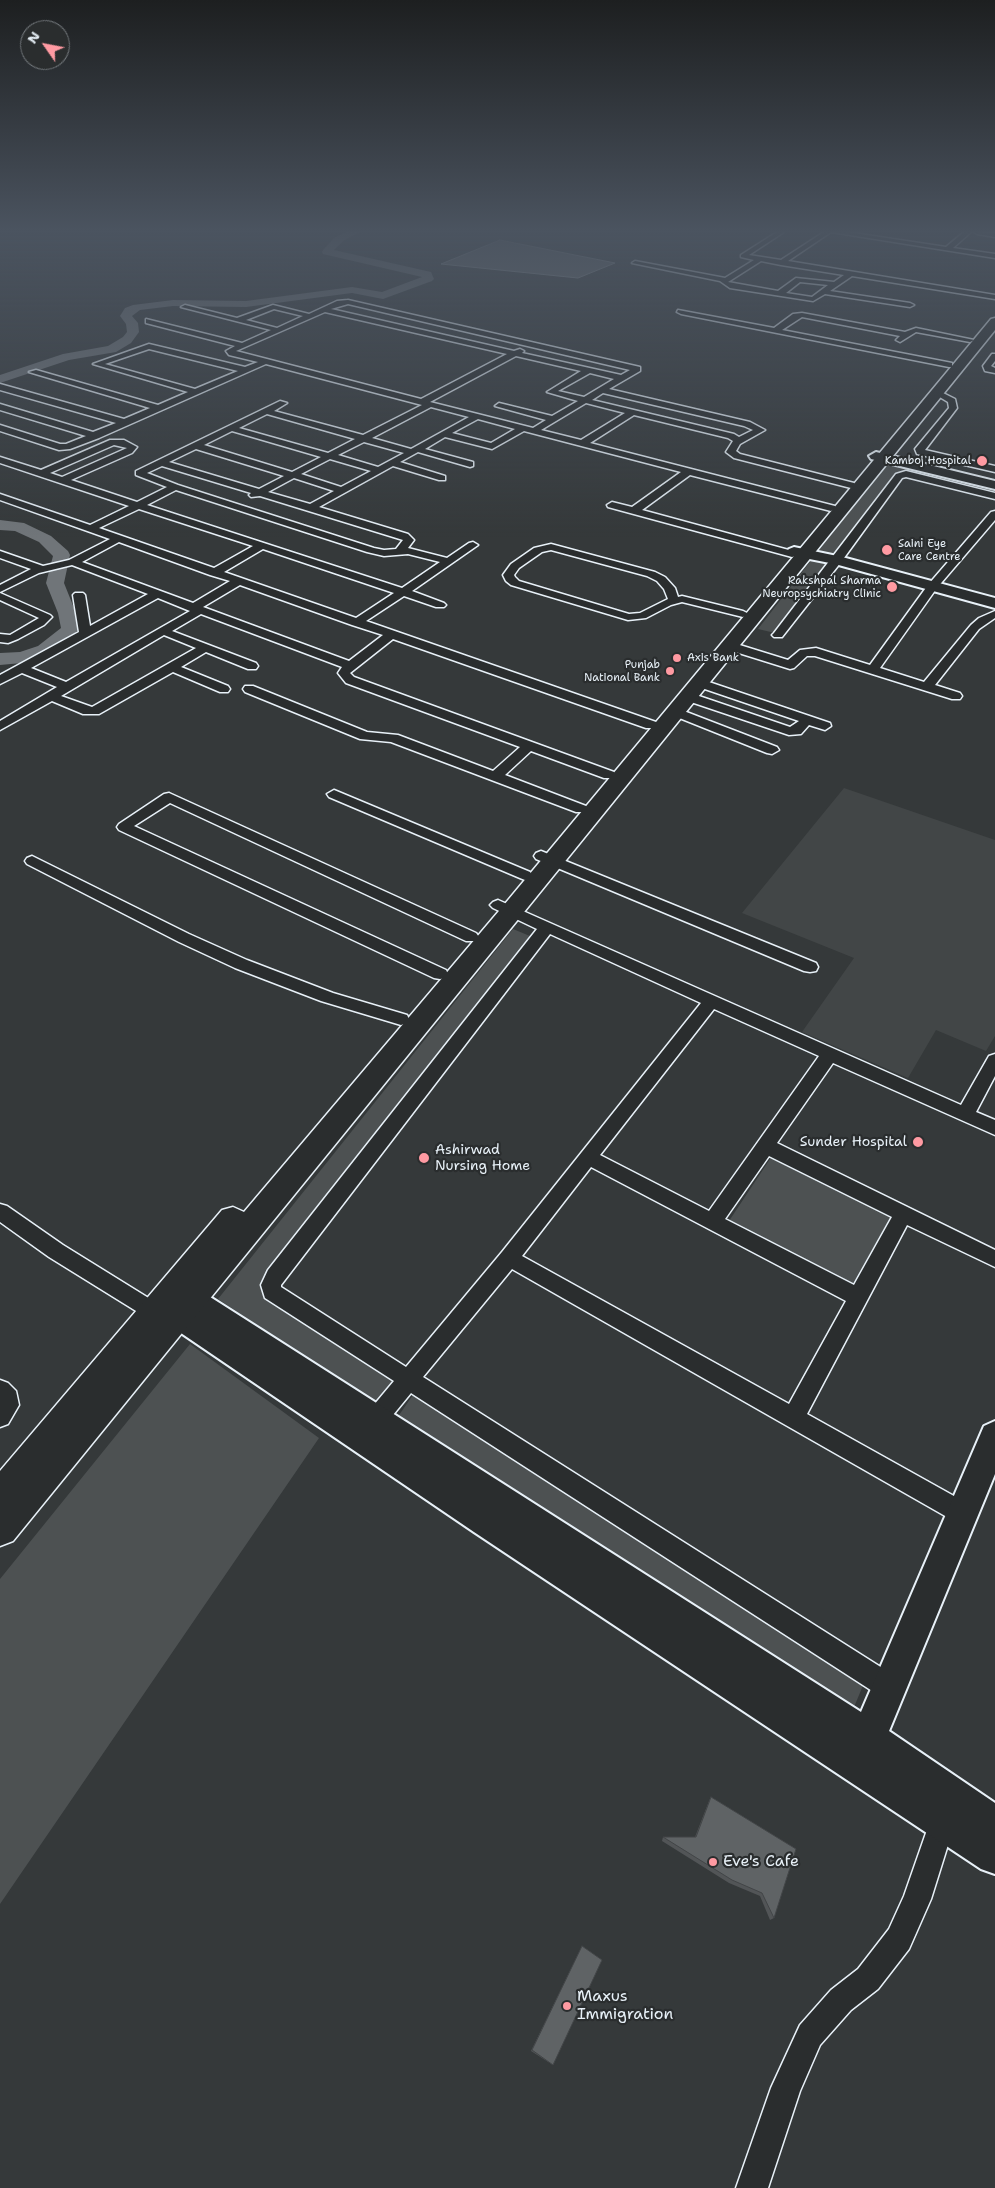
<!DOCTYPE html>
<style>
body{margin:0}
#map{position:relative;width:995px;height:2188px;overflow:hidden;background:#35393a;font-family:"Shantell Sans",sans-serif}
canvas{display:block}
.north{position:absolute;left:20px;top:20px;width:50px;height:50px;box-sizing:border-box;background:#2a2d2e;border:1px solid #767b7f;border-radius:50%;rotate:303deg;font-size:14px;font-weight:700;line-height:20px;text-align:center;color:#e8f1f8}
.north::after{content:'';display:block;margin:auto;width:18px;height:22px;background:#ff9aa2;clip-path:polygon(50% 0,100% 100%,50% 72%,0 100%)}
</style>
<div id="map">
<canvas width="995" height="2188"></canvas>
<div class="north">N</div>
</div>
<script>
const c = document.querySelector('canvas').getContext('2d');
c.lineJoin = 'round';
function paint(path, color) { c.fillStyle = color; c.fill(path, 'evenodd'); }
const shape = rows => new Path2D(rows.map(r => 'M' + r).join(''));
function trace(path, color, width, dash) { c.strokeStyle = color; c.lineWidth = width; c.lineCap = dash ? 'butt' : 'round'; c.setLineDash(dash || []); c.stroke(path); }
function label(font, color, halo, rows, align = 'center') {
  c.font = font + ' "Shantell Sans",sans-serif'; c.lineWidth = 4.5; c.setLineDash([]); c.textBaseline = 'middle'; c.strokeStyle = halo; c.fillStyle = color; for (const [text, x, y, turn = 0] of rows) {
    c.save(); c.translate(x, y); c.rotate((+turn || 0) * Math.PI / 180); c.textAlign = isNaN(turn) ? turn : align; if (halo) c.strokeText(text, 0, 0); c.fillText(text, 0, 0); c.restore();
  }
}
const built = shape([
 [844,788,995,840,995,1036,986,1051,936,1030,908,1078,802,1032,854,958,742,913]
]);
const green = shape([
 [888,461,995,487,995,495,899,472,775,633,758,629],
 [513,929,542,941,266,1296,401,1383,382,1409,218,1299],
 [772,1156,892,1215,852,1285,729,1221],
 [190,1344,319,1438,0,1904,0,1579],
 [415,1392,864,1683,852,1712,397,1418]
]);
const water = shape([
 [500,240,615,263,578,278,441,264,500,240]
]);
const river = shape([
 [347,232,360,232,343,241,334,250,431,272,434,279,432,281,383,299,352,293,246,307,173,306,140,310,132,316,138,323,139,332,131,343,116,352,69,360,0,383,0,375,63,354,108,346,123,337,127,332,126,324,120,316,125,308,133,305,173,300,246,301,352,287,382,292,422,277,323,254,322,252,323,250,335,237,347,232],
 [0,520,24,523,51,536,68,551,70,555,64,583,76,613,79,629,52,654,22,663,0,665,0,653,20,652,38,646,61,628,58,613,46,583,53,556,39,542,15,531,0,530,0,520]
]);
const street = shape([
 [777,232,784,232,749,255,781,260,824,232,847,232,946,247,964,232,971,232,953,248,995,254,995,258,831,232,788,261,995,295,995,299,852,276,830,291,910,303,914,305,910,307,825,294,813,301,730,288,720,281,632,263,635,261,725,278,754,260,741,257,741,255,777,232],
 [761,261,781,265,844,275,834,282,796,278,778,291,728,282,761,261],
 [800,282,828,285,812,297,786,293,800,282],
 [974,232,995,233,995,237,977,234,974,232],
 [348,300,640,367,640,371,609,389,750,422,765,430,740,444,736,451,740,454,854,483,856,485,851,488,734,458,726,452,733,441,728,438,634,415,590,443,835,506,836,508,831,511,690,475,642,510,796,552,797,554,796,556,792,557,608,507,607,505,612,502,632,507,681,472,524,431,492,449,445,437,425,449,473,462,473,466,470,467,418,452,400,462,445,476,445,480,439,480,393,466,319,507,408,534,414,540,408,548,447,558,469,543,473,542,478,545,412,591,444,603,446,605,444,607,436,607,404,596,366,621,656,722,657,725,656,728,646,728,393,639,350,673,354,677,614,772,616,775,614,778,604,778,531,751,505,775,586,806,588,809,586,812,576,812,391,742,360,739,245,692,243,689,245,686,253,686,367,732,398,735,493,771,520,747,346,683,338,673,342,667,201,614,172,631,256,663,258,666,256,669,248,669,206,652,181,667,228,686,230,689,228,692,220,692,173,672,99,714,83,714,52,701,0,730,0,721,57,687,22,673,0,684,0,675,79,632,73,595,75,593,83,593,85,595,90,626,148,594,72,565,39,573,0,592,0,585,31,569,0,558,0,551,43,566,69,560,110,539,0,500,0,494,90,525,129,506,0,463,0,457,41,470,110,440,124,440,137,447,132,453,71,480,137,502,167,487,136,475,136,471,280,401,287,403,274,411,363,435,422,405,266,364,99,438,70,449,59,450,0,431,0,425,60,444,66,444,86,436,0,410,0,404,93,432,116,423,0,390,0,384,124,419,150,408,29,372,36,370,158,405,188,392,93,364,149,344,245,367,258,362,229,355,226,351,235,346,146,323,146,319,242,343,271,330,181,307,185,305,237,318,273,305,309,314,337,301,348,300],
 [348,304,630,370,621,375,522,353,524,351,520,349,514,351,331,309,348,304],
 [274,309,303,316,277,328,246,320,274,309],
 [325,312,507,354,421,399,236,351,325,312],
 [149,349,238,371,195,389,105,364,149,349],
 [516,356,581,371,547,392,578,401,552,416,499,403,495,406,546,420,533,428,430,402,516,356],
 [590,373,614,379,584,397,558,391,590,373],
 [603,393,744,426,753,430,739,437,734,434,592,400,603,393],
 [586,403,625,413,581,440,541,430,586,403],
 [431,407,469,417,411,449,372,438,431,407],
 [267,414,355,439,328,453,239,428,267,414],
 [478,419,515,429,491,443,452,433,478,419],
 [232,431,321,457,292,472,204,445,232,431],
 [364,442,404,453,378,467,338,455,364,442],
 [114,445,127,448,62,477,50,473,114,445],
 [196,449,284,476,259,489,169,462,196,449],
 [330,459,371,471,341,487,301,474,330,459],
 [162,466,251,493,249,495,251,497,260,496,403,540,396,549,384,550,374,548,178,485,147,473,162,466],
 [294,478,334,491,310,504,268,492,294,478],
 [176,490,367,552,384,556,408,554,440,562,402,588,147,505,176,490],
 [139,509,253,546,214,568,99,528,139,509],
 [119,542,210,575,230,581,193,603,82,562,119,542],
 [263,549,394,593,356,618,224,572,263,549],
 [240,585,352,625,383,635,349,661,203,607,240,585],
 [158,598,190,611,66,682,31,668,158,598],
 [164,635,196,648,92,707,61,696,164,635],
 [678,310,774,328,793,314,802,313,905,332,916,328,974,340,970,342,916,332,900,342,896,340,900,336,802,317,782,330,952,363,952,367,949,367,681,314,677,312,678,310],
 [992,354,995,354,995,361,991,366,995,368,995,373,985,371,983,366,992,354],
 [937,390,955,399,957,408,925,450,995,466,995,472,917,454,915,449,949,408,948,402,933,393,937,390],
 [906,471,995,493,995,499,906,477,902,478,841,562,782,637,774,637,772,635,774,633,896,474,906,471],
 [995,511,995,520,936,589,880,668,924,682,971,625,979,618,995,611,995,618,979,629,935,685,960,693,962,696,960,699,952,699,815,656,807,656,794,668,790,669,726,649,724,646,730,642,788,660,800,650,816,648,870,665,928,585,991,512,995,511],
 [551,544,655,572,665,577,675,588,678,597,682,596,743,611,749,614,743,617,682,602,671,605,646,618,628,620,511,585,506,581,503,575,511,564,534,548,551,544],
 [551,550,647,576,657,581,664,589,668,599,640,613,629,614,519,581,515,577,514,575,519,568,542,552,551,550],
 [0,593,50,615,52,617,44,625,18,639,8,643,0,642,0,634,10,635,39,618,0,600,0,593],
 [700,679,830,723,831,726,825,730,809,725,801,734,789,735,685,700,683,697,685,694,693,694,790,727,799,721,696,686,694,683,700,679],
 [676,708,777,747,779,750,772,754,767,753,672,715,670,712,672,709,676,708],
 [334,790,530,872,532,875,530,878,525,880,520,878,329,797,327,794,334,790],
 [169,793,476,933,479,937,476,941,466,941,170,803,134,826,446,970,448,974,446,978,440,979,434,978,119,830,117,827,119,824,164,794,169,793],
 [541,851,816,963,818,967,816,971,810,972,804,971,536,859,534,856,536,853,541,851],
 [32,856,189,934,247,960,333,993,407,1015,409,1019,407,1023,401,1025,321,1001,235,968,179,942,27,864,25,861,27,858,32,856],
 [498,900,961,1105,989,1056,995,1054,995,1076,976,1112,995,1120,995,1135,833,1063,777,1143,995,1250,995,1267,907,1225,807,1414,970,1505,973,1513,970,1521,962,1524,954,1521,512,1269,423,1377,898,1678,902,1687,898,1696,889,1700,880,1696,411,1393,379,1432,371,1435,363,1432,360,1425,363,1418,394,1381,265,1298,261,1285,268,1270,537,929,493,908,490,905,493,902,498,900],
 [550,934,701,1003,502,1252,406,1367,281,1287,281,1285,550,934],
 [714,1009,819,1056,709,1211,600,1155,714,1009],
 [769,1156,892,1217,854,1285,725,1219,769,1156],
 [591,1167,846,1301,789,1404,522,1256,591,1167],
 [0,1204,7,1206,63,1245,163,1307,166,1313,163,1319,156,1322,149,1319,49,1257,0,1222,0,1204],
 [0,1380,8,1383,16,1391,19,1405,8,1424,0,1427,0,1380],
 [943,1806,952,1810,956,1819,931,1899,909,1949,878,1989,851,2010,820,2045,800,2091,768,2188,736,2188,771,2088,800,2025,831,1990,858,1969,889,1929,904,1896,934,1810,943,1806]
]);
const secondary = shape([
 [876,452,995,481,995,489,871,459,869,456,876,452],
 [794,547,842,557,995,598,995,608,835,564,789,555,786,552,789,549,794,547],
 [175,1278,185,1281,861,1712,984,1426,995,1421,995,1474,889,1731,995,1803,995,1874,981,1869,474,1532,153,1314,149,1305,153,1296,162,1293,161,1290,165,1281,175,1278]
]);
const primary = shape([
 [995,318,995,330,520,917,13,1541,0,1546,0,1471,222,1210,233,1207,244,1212,504,905,991,319,995,318]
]);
const wall = shape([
 [711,1797,796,1849,774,1918,770,1920,760,1896,729,1883,662,1841,663,1837,695,1837,709,1801],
 [582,1946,602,1960,553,2065,531,2051]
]);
const building = shape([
 [711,1797,796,1849,774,1918,762,1893,732,1880,663,1837,696,1837,711,1797],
 [582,1946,602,1960,553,2065,532,2050,582,1946]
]);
const markers = [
 [982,461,6,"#ff9aa2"],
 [887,550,6,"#ff9aa2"],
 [892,587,6,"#ff9aa2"],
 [677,658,5,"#ff9aa2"],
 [670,671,5,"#ff9aa2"],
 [918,1142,6,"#ff9aa2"],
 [424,1158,6,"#ff9aa2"],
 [713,1862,5,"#ff9aa2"],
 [567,2006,5,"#ff9aa2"]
];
const farPoinames = [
 ["Kamboj Hospital",971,461],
 ["Saini Eye",898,544,"left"],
 ["Care Centre",898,557,"left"],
 ["Rakshpal Sharma",881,581],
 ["Neuropsychiatry Clinic",881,594],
 ["Axis Bank",687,658,"left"],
 ["Punjab",660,665],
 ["National Bank",660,678]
];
const poiNames = [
 ["Sunder Hospital",907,1142],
 ["Ashirwad",435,1150,"left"],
 ["Nursing Home",435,1166,"left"]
];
const nearPoinames = [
 ["Eve's Cafe",723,1862],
 ["Maxus",577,1997],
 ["Immigration",577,2015]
];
paint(built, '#424647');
paint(green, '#4d5152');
paint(water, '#707579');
trace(water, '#a0a7ac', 1);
paint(river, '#707579');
trace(street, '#e8f1f8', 3);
trace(secondary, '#e8f1f8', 4);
trace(primary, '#e8f1f8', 3);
paint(street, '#2a2d2e');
paint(secondary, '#2a2d2e');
paint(primary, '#2a2d2e');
paint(wall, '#525557');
paint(building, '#5f6365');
trace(building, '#424547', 1);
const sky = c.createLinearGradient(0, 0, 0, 538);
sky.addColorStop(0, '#1d1f20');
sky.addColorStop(0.43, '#4b5460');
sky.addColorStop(1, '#4b546000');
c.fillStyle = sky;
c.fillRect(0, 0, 995, 538);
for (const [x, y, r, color] of markers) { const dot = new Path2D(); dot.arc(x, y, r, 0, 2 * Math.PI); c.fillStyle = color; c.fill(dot); trace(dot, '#2a2d2e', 2); }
label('11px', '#e8f1f8', '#2a2d2e', farPoinames, 'right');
label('14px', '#e8f1f8', '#2a2d2e', poiNames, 'right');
label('16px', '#e8f1f8', '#2a2d2e', nearPoinames, 'left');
</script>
